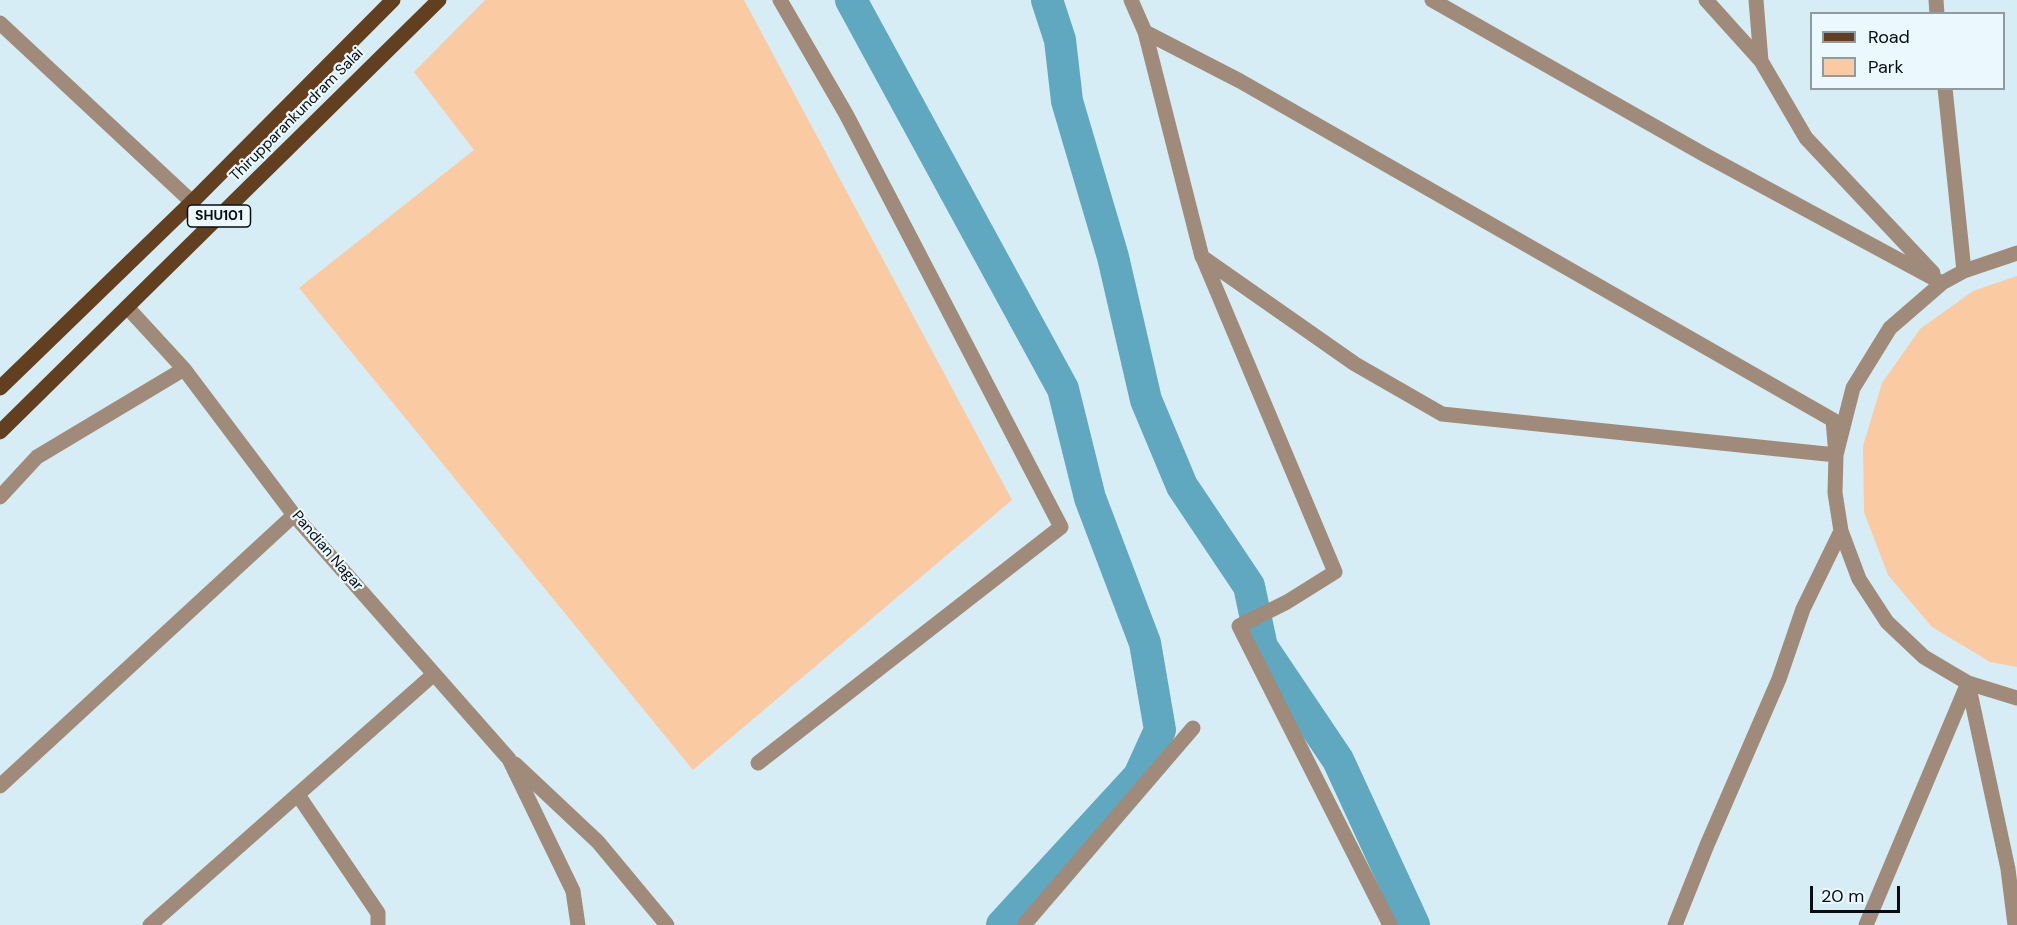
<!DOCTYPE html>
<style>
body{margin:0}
#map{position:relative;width:2017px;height:925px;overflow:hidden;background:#d7edf6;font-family:"DM Sans",sans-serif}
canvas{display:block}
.legend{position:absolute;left:1810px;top:12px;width:195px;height:78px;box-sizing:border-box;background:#ebf9fe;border:2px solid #909b9f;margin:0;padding:8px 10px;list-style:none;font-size:18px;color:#070e11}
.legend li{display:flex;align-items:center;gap:12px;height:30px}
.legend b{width:30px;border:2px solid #909b9f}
.scale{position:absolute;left:1810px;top:886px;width:90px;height:27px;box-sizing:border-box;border:3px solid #070e11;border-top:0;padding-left:8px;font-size:18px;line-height:21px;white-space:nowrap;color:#070e11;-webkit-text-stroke:4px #ebf9fe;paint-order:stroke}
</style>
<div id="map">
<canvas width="2017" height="925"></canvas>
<ul class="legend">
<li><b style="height:8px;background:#623f1e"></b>Road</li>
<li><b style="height:16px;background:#facaa2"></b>Park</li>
</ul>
<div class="scale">20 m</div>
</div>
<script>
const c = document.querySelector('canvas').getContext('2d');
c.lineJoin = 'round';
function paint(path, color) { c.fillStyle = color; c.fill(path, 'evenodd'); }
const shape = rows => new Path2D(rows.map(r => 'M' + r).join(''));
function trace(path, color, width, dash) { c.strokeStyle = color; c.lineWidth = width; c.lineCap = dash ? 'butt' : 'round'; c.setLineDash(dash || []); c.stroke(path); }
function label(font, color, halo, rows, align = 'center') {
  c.font = font + ' "DM Sans",sans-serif'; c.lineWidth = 4.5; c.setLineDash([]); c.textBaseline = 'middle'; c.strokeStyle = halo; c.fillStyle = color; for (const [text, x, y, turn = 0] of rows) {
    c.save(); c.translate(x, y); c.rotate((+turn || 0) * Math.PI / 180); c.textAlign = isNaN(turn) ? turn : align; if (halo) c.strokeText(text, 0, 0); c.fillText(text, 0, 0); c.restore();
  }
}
const green = shape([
 [485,0,744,0,1012,500,693,770,299,288,474,150,414,72],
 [2017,276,2017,667,1990,662,1932,627,1888,575,1864,512,1863,446,1882,383,1920,329,1973,291]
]);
const canal = shape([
 [851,0,1063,389,1090,498,1145,643,1160,730,1139,776,1002,925],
 [1047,0,1060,40,1067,101,1113,257,1146,400,1182,486,1249,586,1262,647,1338,760,1414,925]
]);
const minor = shape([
 [1131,0,1145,32,1202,257,1355,364,1442,414,1836,455,1833,420,1240,81,1145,32],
 [1432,0,1705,155,1942,283],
 [1706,0,1761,61,1806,138,1933,273],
 [1756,0,1761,61],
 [1936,0,1937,14],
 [0,23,192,202],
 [1945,88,1964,271],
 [2017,253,1964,271,1942,283,1890,328,1853,388,1836,455,1835,493,1841,531,1859,579,1887,622,1924,657,1968,683,2017,698],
 [1203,258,1335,572,1287,602,1239,626,1390,925],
 [127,307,184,369,294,515,509,759,573,891,578,925],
 [0,497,37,457,184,369],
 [758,763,1061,527,846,114,780,0],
 [515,764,598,842,667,925],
 [0,786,294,515],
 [298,795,378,913,378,925],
 [150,925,434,674],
 [1024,925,1193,728],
 [1675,925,1707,845,1779,679,1803,609,1841,531],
 [1866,925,1968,683,2008,869,2015,925]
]);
const primary = shape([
 [0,388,192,202,393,0],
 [0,432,439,0]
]);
const shields = [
 [219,216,63]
];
const shieldNames = [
 ["SHU101",219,216]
];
const streetNames = [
 ["Thirupparankundram Salai",297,115,-45],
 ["Pandian Nagar",327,551,49]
];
paint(green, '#facaa2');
trace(canal, '#60a7c0', 32);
trace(minor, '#a08b7a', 15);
trace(primary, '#623f1e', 15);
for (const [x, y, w] of shields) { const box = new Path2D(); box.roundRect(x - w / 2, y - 11, w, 22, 4.5); c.fillStyle = '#ebf9fe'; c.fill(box); trace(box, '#070e11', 1.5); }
label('bold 14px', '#070e11', null, shieldNames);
label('15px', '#070e11', '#ebf9fe', streetNames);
</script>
